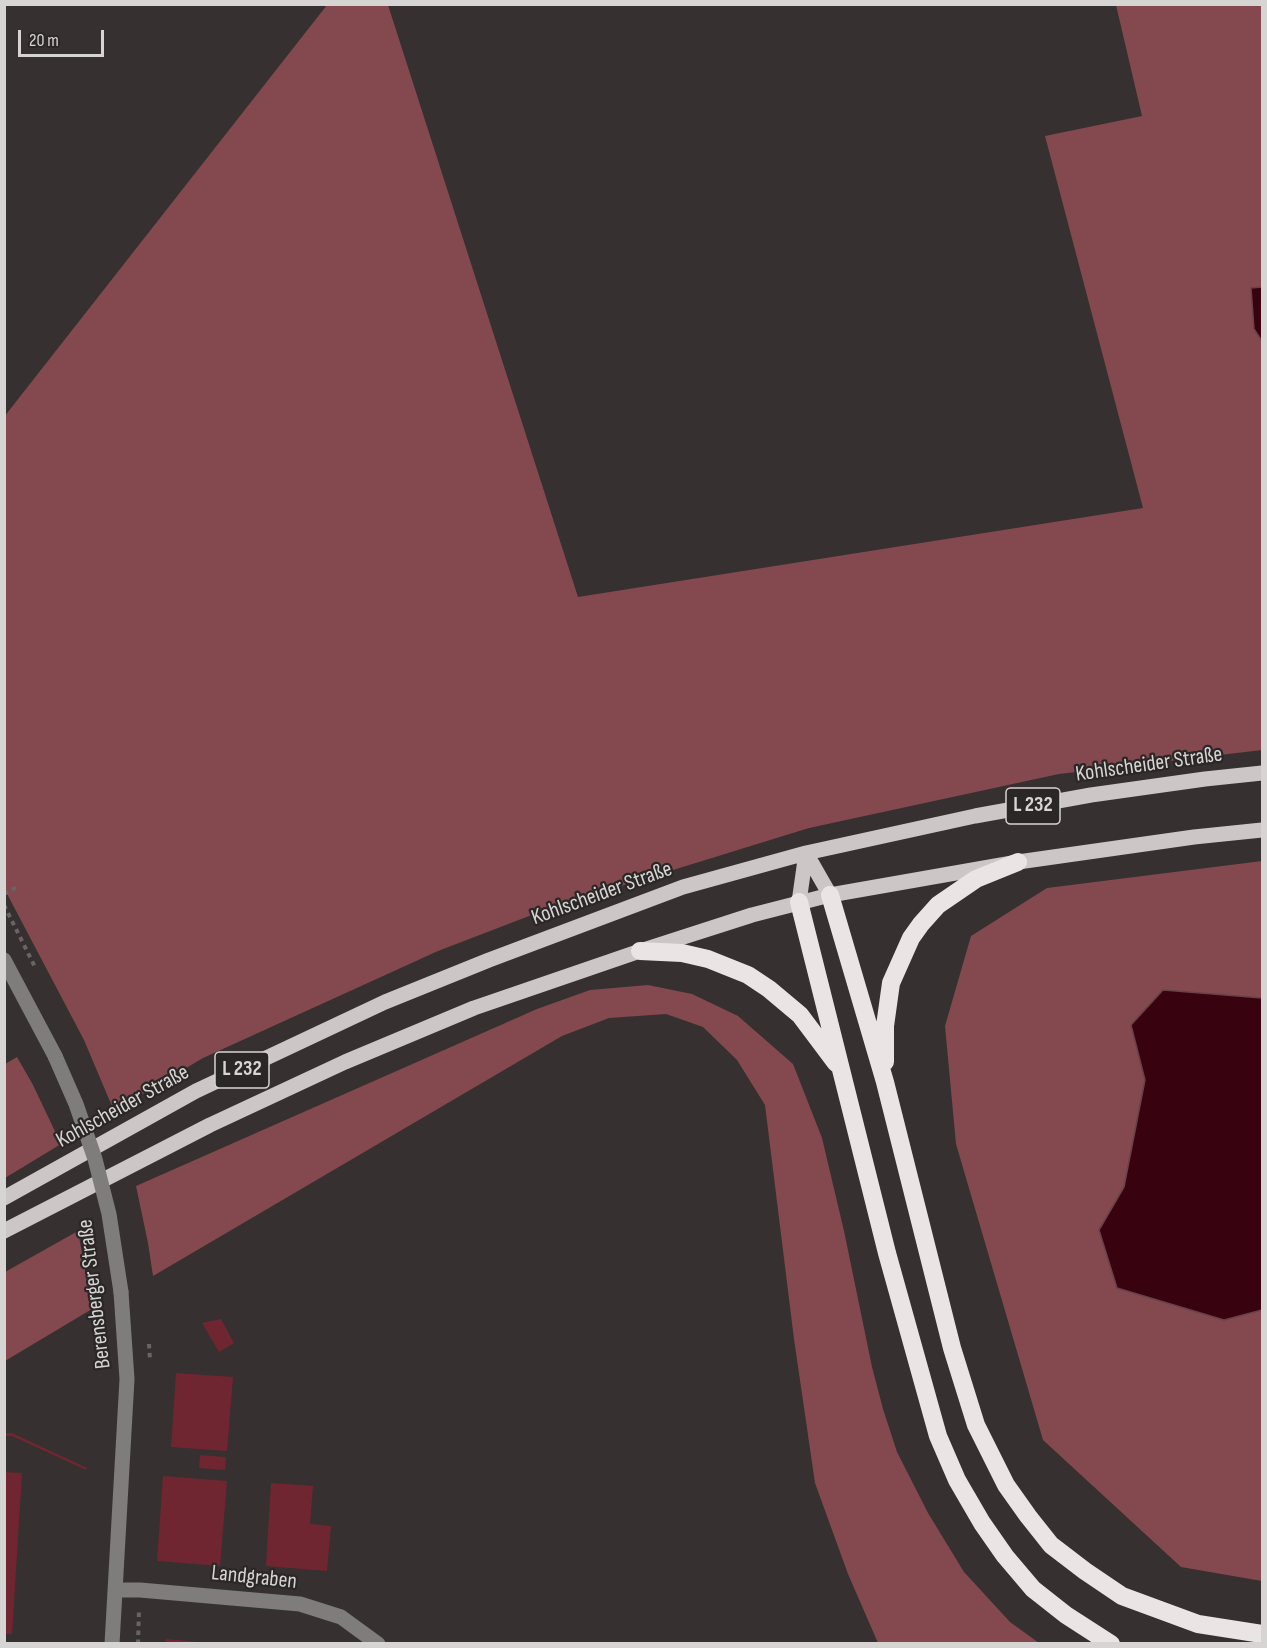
<!DOCTYPE html>
<meta charset="utf-8">
<style>
body{margin:0}
#map{position:relative;width:1267px;height:1648px;overflow:hidden;background:#363031;font-family:"Sofia Sans Condensed",sans-serif}
canvas{display:block}
.frame{position:absolute;inset:0;border:6px solid #d7d4d4;pointer-events:none}
.scale{position:absolute;left:18px;top:30px;width:86px;height:27px;box-sizing:border-box;border:3px solid #d7d4d4;border-top:0;padding-left:8px;font-size:18px;line-height:21px;white-space:nowrap;color:#d7d4d4;-webkit-text-stroke:4px #2c2727;paint-order:stroke}
</style>
<div id="map">
<canvas width="1267" height="1648"></canvas>
<div class="frame"></div>
<div class="scale">20 m</div>
</div>
<script>
const c = document.querySelector('canvas').getContext('2d');
c.lineJoin = 'round';
function paint(path, color) { c.fillStyle = color; c.fill(path, 'evenodd'); }
const shape = rows => new Path2D(rows.map(r => 'M' + r).join(''));
function trace(path, color, width, dash) { c.strokeStyle = color; c.lineWidth = width; c.lineCap = dash ? 'butt' : 'round'; c.setLineDash(dash || []); c.stroke(path); }
function label(font, color, halo, rows, align = 'center') {
  c.font = font + ' "Sofia Sans Condensed",sans-serif'; c.lineWidth = 4.5; c.setLineDash([]); c.textBaseline = 'middle'; c.strokeStyle = halo; c.fillStyle = color; for (const [text, x, y, turn = 0] of rows) {
    c.save(); c.translate(x, y); c.rotate((+turn || 0) * Math.PI / 180); c.textAlign = isNaN(turn) ? turn : align; if (halo) c.strokeText(text, 0, 0); c.fillText(text, 0, 0); c.restore();
  }
}
const green = shape([
 [327,5,388,5,578,597,1143,508,1045,136,1142,116,1116,5,1262,5,1262,750,1059,774,809,828,550,908,438,951,203,1058,114,1111,84,1040,5,890,4,417],
 [1262,861,1262,998,1163,990,1131,1025,1145,1080,1124,1187,1099,1230,1224,1320,1262,1310,1262,1581,1181,1567,1043,1440,956,1144,945,1026,971,936,1047,888],
 [648,985,692,994,738,1016,793,1064,822,1138,844,1231,872,1367,883,1409,897,1452,928,1513,964,1572,1010,1622,1039,1643,878,1643,848,1574,815,1483,794,1339,765,1105,737,1060,703,1027,666,1014,609,1018,562,1036,153,1276,148,1243,136,1186,537,1009,590,990],
 [17,1057,33,1085,61,1144,5,1178,5,1064],
 [78,1231,92,1309,5,1361,5,1272]
]);
const water = shape([
 [1262,287,1262,341,1254,329,1251,288,1262,287],
 [1163,990,1262,998,1262,1310,1224,1320,1117,1288,1099,1230,1124,1187,1145,1080,1131,1025,1163,990]
]);
const building = shape([
 [221,1319,234,1343,219,1352,202,1323],
 [176,1373,233,1377,227,1451,171,1447],
 [4,1433,12,1433,87,1468,86,1470,12,1436,4,1436],
 [200,1455,226,1457,225,1470,199,1468],
 [4,1472,22,1473,12,1634,4,1634],
 [163,1476,227,1481,220,1566,157,1561],
 [271,1483,313,1486,310,1524,331,1526,327,1571,266,1566],
 [166,1639,200,1642,200,1644,165,1644]
]);
const path = shape([
 [4,894,19,886],
 [4,905,35,967],
 [149,1344,150,1360],
 [138,1644,139,1610]
]);
const minor = shape([
 [4,960,55,1056],
 [115,1590,140,1590,300,1604,341,1617,378,1644],
 [112,1644,127,1379,121,1292]
]);
const major = shape([
 [806,853,830,895],
 [799,902,806,853],
 [4,1198,196,1091,385,1002,489,960,683,887,806,853,975,816,1091,795,1205,779,1262,773],
 [4,1231,210,1125,345,1062,474,1008,640,951,752,915,830,895,1018,862,1194,837,1262,830]
]);
const highway = shape([
 [830,895,885,1082,952,1348,976,1425,1006,1485,1028,1516,1051,1545,1085,1571,1122,1596,1198,1624,1262,1634],
 [799,902,887,1253,938,1436,957,1480,982,1523,1005,1556,1033,1589,1066,1615,1111,1644],
 [640,951,682,953,708,959,748,975,769,989,800,1015,836,1063],
 [885,1062,885,1026,891,983,911,938,921,924,938,905,976,879,1018,862]
]);
const minorBridge = shape([
 [55,1056,76,1104,95,1159,109,1214,121,1292]
]);
const shields = [
 [1033,806,54],
 [242,1070,54]
];
const shieldNames = [
 ["L 232",1033,806],
 ["L 232",242,1070]
];
const streetNames = [
 ["Kohlscheider Straße",1149,765,-8],
 ["Kohlscheider Straße",602,894,-20],
 ["Kohlscheider Straße",123,1107,-29],
 ["Berensberger Straße",95,1294,-97],
 ["Landgraben",254,1578,6]
];
paint(green, '#83494e');
paint(water, '#38020e');
trace(water, '#684149', 1.5);
paint(building, '#702631');
trace(path, '#696465', 4, [4.5, 4.5]);
trace(minor, '#7f7c7c', 15);
trace(major, '#ccc6c6', 15);
trace(highway, '#ebe4e4', 18);
trace(minorBridge, '#7f7c7c', 15);
for (const [x, y, w] of shields) { const box = new Path2D(); box.roundRect(x - w / 2, y - 18, w, 36, 4.5); c.fillStyle = '#2c2727'; c.fill(box); trace(box, '#d7d4d4', 1.5); }
label('bold 21px', '#d7d4d4', null, shieldNames);
label('22px', '#d7d4d4', '#2c2727', streetNames);
</script>
